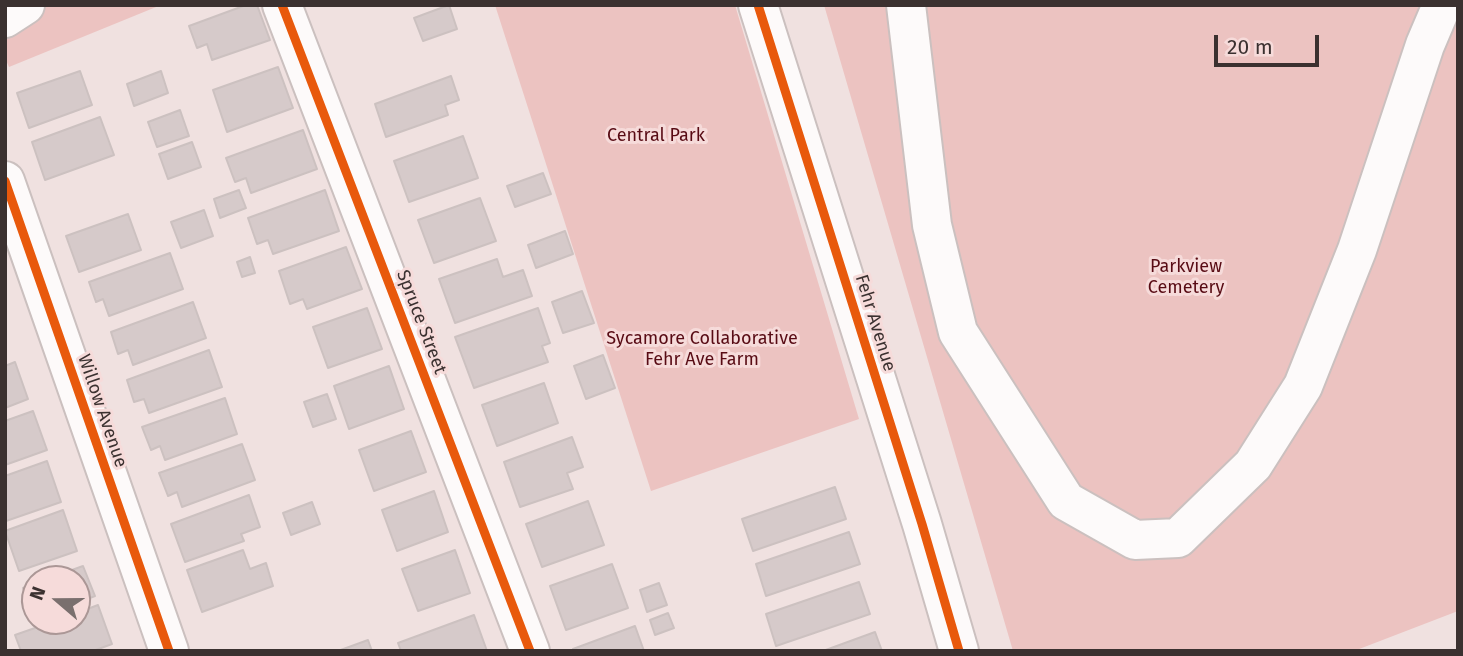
<!DOCTYPE html>
<style>
body{margin:0}
#map{position:relative;width:1463px;height:656px;overflow:hidden;background:#f0e1e0;font-family:"Fira Sans",sans-serif}
canvas{display:block}
.frame{position:absolute;inset:0;border:7px solid #3b3130;pointer-events:none}
.north{position:absolute;left:21px;top:565px;width:70px;height:70px;box-sizing:border-box;background:#f6dbda;border:2px solid #ab9796;border-radius:50%;rotate:290deg;font-size:19px;font-weight:700;line-height:28px;text-align:center;color:#3b3130}
.north::after{content:'';display:block;margin:auto;width:24px;height:32px;background:#7a6f6e;clip-path:polygon(50% 0,100% 100%,50% 72%,0 100%)}
.scale{position:absolute;left:1214px;top:35px;width:105px;height:32px;box-sizing:border-box;border:4px solid #3b3130;border-top:0;padding-left:9px;font-size:21px;line-height:24px;white-space:nowrap;color:#3b3130;-webkit-text-stroke:5px #f6dbda;paint-order:stroke}
</style>
<div id="map">
<canvas width="1463" height="656"></canvas>
<div class="frame"></div>
<div class="north">N</div>
<div class="scale">20 m</div>
</div>
<script>
const c = document.querySelector('canvas').getContext('2d');
c.lineJoin = 'round';
function paint(path, color) { c.fillStyle = color; c.fill(path, 'evenodd'); }
const shape = rows => new Path2D(rows.map(r => 'M' + r).join(''));
function trace(path, color, width, dash) { c.strokeStyle = color; c.lineWidth = width; c.lineCap = dash ? 'butt' : 'round'; c.setLineDash(dash || []); c.stroke(path); }
function label(font, color, halo, rows, align = 'center') {
  c.font = font + ' "Fira Sans",sans-serif'; c.lineWidth = 6; c.setLineDash([]); c.textBaseline = 'middle'; c.strokeStyle = halo; c.fillStyle = color; for (const [text, x, y, turn = 0] of rows) {
    c.save(); c.translate(x, y); c.rotate((+turn || 0) * Math.PI / 180); c.textAlign = isNaN(turn) ? turn : align; if (halo) c.strokeText(text, 0, 0); c.fillText(text, 0, 0); c.restore();
  }
}
const green = shape([
 [5,5,161,5,9,67,5,58],
 [495,5,735,5,859,419,651,491],
 [824,5,1458,5,1458,611,1354,651,1013,651]
]);
const building = shape([
 [246,5,257,5,270,40,212,60,207,44,197,48,189,26,246,5],
 [449,5,457,29,423,41,414,18,449,5],
 [278,67,293,108,227,132,213,90,278,67],
 [80,71,92,105,29,128,17,93,80,71],
 [161,71,168,93,134,106,127,84,161,71],
 [451,76,459,100,445,105,448,115,386,137,375,104,451,76],
 [180,110,189,136,157,147,148,122,180,110],
 [100,117,114,155,45,180,32,142,100,117],
 [303,130,317,169,251,193,246,178,235,182,226,158,303,130],
 [463,136,478,178,409,202,394,161,463,136],
 [192,142,201,167,168,179,159,154,192,142],
 [543,173,551,194,515,207,507,186,543,173],
 [239,190,246,208,220,218,214,199,239,190],
 [325,190,339,231,273,254,268,240,257,244,248,218,325,190],
 [480,198,496,241,434,263,418,220,480,198],
 [204,210,213,236,181,248,171,222,204,210],
 [128,214,141,250,79,272,66,236,128,214],
 [565,231,573,254,536,268,528,245,565,231],
 [346,247,362,289,307,309,303,299,290,304,279,271,346,247],
 [170,253,183,289,109,316,103,299,96,302,89,282,170,253],
 [250,257,255,273,242,277,237,262,250,257],
 [497,259,503,277,523,270,532,296,455,323,439,279,497,259],
 [582,291,594,323,563,333,552,302,582,291],
 [193,302,206,338,133,365,128,350,118,354,111,332,193,302],
 [367,308,382,349,328,368,313,327,367,308],
 [538,308,550,343,542,346,548,362,474,388,455,337,538,308],
 [209,350,222,387,149,413,144,399,134,402,127,380,209,350],
 [603,355,615,388,586,399,574,366,603,355],
 [15,362,28,399,5,408,5,366,15,362],
 [389,366,404,409,349,429,334,386,389,366],
 [544,383,558,423,497,446,482,405,544,383],
 [327,394,336,419,313,427,304,402,327,394],
 [225,398,237,434,165,460,160,446,151,450,142,427,225,398],
 [33,411,47,450,5,465,5,421,33,411],
 [411,431,426,472,374,491,359,450,411,431],
 [572,437,583,467,567,473,573,489,520,507,504,462,572,437],
 [242,444,255,480,182,507,177,492,168,496,159,473,242,444],
 [47,461,61,502,6,521,5,476,47,461],
 [835,487,846,519,753,551,742,519,835,487],
 [434,491,448,532,397,551,382,510,434,491],
 [249,495,260,527,241,534,244,541,185,562,171,524,249,495],
 [588,501,604,545,542,567,526,524,588,501],
 [312,502,320,524,291,535,283,513,312,502],
 [63,510,77,551,19,571,5,531,63,510],
 [849,532,860,564,766,596,756,564,849,532],
 [243,550,250,569,266,563,273,586,202,612,187,570,243,550],
 [455,550,470,593,418,611,402,569,455,550],
 [612,564,628,608,566,630,550,586,612,564],
 [83,566,95,596,77,603,77,579,47,579,83,566],
 [859,582,870,614,776,646,766,614,859,582],
 [35,583,35,618,34,619,23,588,35,583],
 [659,583,667,605,647,612,640,590,659,583],
 [98,605,112,644,93,651,21,651,15,635,55,621,77,621,77,613,98,605],
 [668,613,674,628,655,635,650,620,668,613],
 [474,615,487,651,401,651,398,643,474,615],
 [635,626,644,651,573,651,573,649,635,626],
 [875,632,882,651,823,651,875,632],
 [368,640,372,651,338,651,368,640]
]);
const minor = shape([
 [282,5,530,651],
 [758,5,922,524,959,651],
 [906,5,932,225,958,332,1066,501,1135,540,1178,538,1253,465,1303,386,1357,250,1425,45,1442,5],
 [5,18,25,5],
 [5,181,169,651]
]);
const cycleway = shape([
 [282,5,530,651],
 [758,5,922,524,959,651],
 [5,181,169,651]
]);
const parkNames = [
 ["Central Park",656,136],
 ["Parkview",1186,267],
 ["Cemetery",1186,288],
 ["Sycamore Collaborative",702,339],
 ["Fehr Ave Farm",702,360]
];
const streetNames = [
 ["Spruce Street",421,322,69],
 ["Fehr Avenue",875,323,73],
 ["Willow Avenue",102,411,71]
];
paint(green, '#ecc3c1');
paint(building, '#d6caca');
trace(building, '#ccc1c0', 2);
trace(minor, '#cbc0bf', 42);
trace(minor, '#fdfafa', 38);
trace(cycleway, '#e8590c', 9);
label('18px', '#580b14', '#f6dbda', parkNames);
label('18px', '#3b3130', '#f6dbda', streetNames);
</script>
